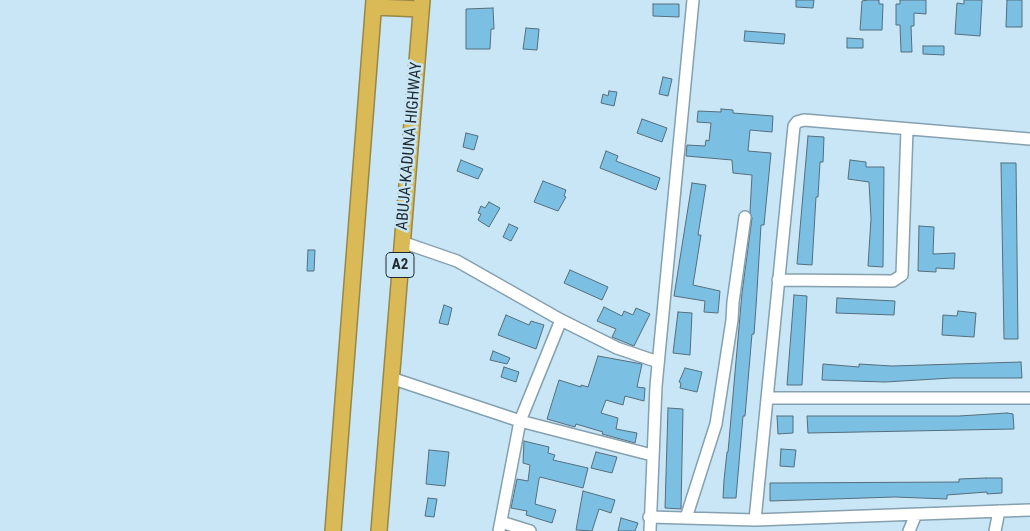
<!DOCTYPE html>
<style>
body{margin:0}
canvas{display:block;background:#c9e6f6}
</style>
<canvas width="1030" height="531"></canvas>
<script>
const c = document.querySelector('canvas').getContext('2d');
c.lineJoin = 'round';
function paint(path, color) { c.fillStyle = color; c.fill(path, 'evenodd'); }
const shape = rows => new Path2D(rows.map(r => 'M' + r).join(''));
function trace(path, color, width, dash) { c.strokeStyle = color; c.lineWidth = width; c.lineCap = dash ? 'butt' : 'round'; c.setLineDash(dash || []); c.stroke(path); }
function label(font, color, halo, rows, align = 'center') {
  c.font = font + ' "Roboto Condensed",sans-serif'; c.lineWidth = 5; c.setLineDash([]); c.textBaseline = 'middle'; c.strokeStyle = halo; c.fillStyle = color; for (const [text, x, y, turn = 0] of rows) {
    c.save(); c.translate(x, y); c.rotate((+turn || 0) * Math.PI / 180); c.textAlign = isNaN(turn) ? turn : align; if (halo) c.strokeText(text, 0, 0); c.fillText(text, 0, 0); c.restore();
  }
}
const building = shape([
 [796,0,814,0,813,8,796,7,796,0],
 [867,0,879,0,879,4,883,4,882,30,860,30,862,1,867,0],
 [900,0,926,0,926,14,914,13,914,26,911,26,912,52,901,52,900,25,896,25,896,4,900,4,900,0],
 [964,0,982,0,980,36,955,34,957,3,964,4,964,0],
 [1007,0,1022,0,1022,27,1006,27,1007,0],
 [653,4,679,4,679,17,653,16,653,4],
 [493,8,494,29,491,29,490,49,466,49,466,9,493,8],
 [526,28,539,29,537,50,523,49,526,28],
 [745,31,785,34,784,44,744,41,745,31],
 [847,38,863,39,863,48,847,48,847,38],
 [923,46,944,46,944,55,923,54,923,46],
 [663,77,672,79,668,96,659,94,663,77],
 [609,91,617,92,614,106,601,103,603,94,608,96,609,91],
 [721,109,733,110,733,113,773,116,772,132,750,130,748,151,771,153,764,225,761,225,756,307,754,334,752,334,745,416,743,416,736,498,723,498,724,480,727,452,728,452,742,293,752,218,750,212,752,175,733,173,732,160,686,156,687,145,705,146,706,140,709,141,711,123,697,122,698,111,721,112,721,109],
 [642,119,667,128,662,142,637,133,642,119],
 [466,133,478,136,474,150,463,147,466,133],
 [808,136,824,137,823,162,820,162,818,197,816,197,812,265,797,264,808,136],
 [606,151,618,156,616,161,660,178,656,190,600,168,606,151],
 [461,160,483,169,478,179,457,171,461,160],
 [850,160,866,162,866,167,884,167,883,267,868,266,871,219,869,182,848,179,850,160],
 [1001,163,1016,163,1018,339,1004,339,1001,163],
 [543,181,566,190,564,196,566,197,558,211,534,202,543,181],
 [692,183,706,185,698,235,701,235,693,285,720,291,718,313,704,312,705,301,674,296,692,183],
 [489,202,500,208,489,227,478,220,481,214,478,213,481,206,485,208,489,202],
 [509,224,518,228,511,241,503,237,509,224],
 [919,226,934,227,933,254,955,253,954,269,936,268,936,272,918,271,919,226],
 [308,250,315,250,314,271,307,271,308,250],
 [570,270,608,287,602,300,564,283,570,270],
 [794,295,807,296,802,385,787,385,794,295],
 [837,298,895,301,894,315,836,313,837,298],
 [444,305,452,308,448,325,439,323,444,305],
 [604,307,622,316,624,311,633,315,636,308,650,314,634,346,612,337,616,329,597,321,604,307],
 [958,311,976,313,974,337,942,335,943,315,957,316,958,311],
 [678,312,692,313,690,355,673,353,678,312],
 [506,315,529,325,531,321,544,325,536,349,498,335,506,315],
 [493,351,510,358,507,364,490,360,493,351],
 [598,356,642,364,637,387,645,388,644,401,625,396,623,405,606,400,601,413,618,418,616,429,637,433,635,443,602,434,603,432,576,424,575,427,547,419,559,380,581,387,581,385,588,387,598,356],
 [1021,362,1022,378,952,378,885,382,822,380,823,364,859,367,859,364,892,366,1021,362],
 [504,367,519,372,516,382,501,377,504,367],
 [685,368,702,372,697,392,680,388,681,383,679,382,685,368],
 [668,408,683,409,681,509,665,508,668,408],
 [1007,413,1013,414,1014,429,808,433,807,416,959,416,1007,413],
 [777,416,793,416,793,433,778,434,777,416],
 [524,441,549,447,548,453,555,455,553,460,588,468,583,488,540,477,539,479,535,504,556,510,552,523,526,515,527,511,511,508,517,479,528,481,530,465,523,463,524,441],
 [781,449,796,450,794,467,780,466,781,449],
 [429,450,449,452,445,486,426,484,429,450],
 [596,452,617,457,612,473,591,468,596,452],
 [986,478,1002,478,1002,493,987,494,987,492,947,495,947,499,895,497,770,501,770,483,959,482,959,479,986,478],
 [583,491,615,500,611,513,599,509,592,531,576,530,583,491],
 [428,498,437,499,434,517,425,516,428,498],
 [621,518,638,523,635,531,618,531,621,518]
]);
const minor = shape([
 [402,242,457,261,561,320,617,348,658,362],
 [778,280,893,281,902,275,907,129],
 [391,378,520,421,652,455],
 [767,398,1030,398],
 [649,517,755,520,1030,510],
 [686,518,716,424,732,320,733,302,745,217],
 [755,520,794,126,797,122,804,120,1030,139],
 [501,522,530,531],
 [499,531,520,421,561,320],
 [650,531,656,386,693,0],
 [909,531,916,514],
 [995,531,999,511]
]);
const highway = shape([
 [374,7,421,9],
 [333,531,374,0],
 [379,531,422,0]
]);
const shields = [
 [400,265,28]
];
const shieldNames = [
 ["A2",400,265]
];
const streetNames = [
 ["ABUJA-KADUNA HIGHWAY",410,146,-85]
];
paint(building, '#7bbfe3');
trace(building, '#556e7c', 1);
trace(minor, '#85a0af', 14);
trace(highway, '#988748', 18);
trace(minor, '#fff', 11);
trace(highway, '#d9ba56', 15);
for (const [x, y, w] of shields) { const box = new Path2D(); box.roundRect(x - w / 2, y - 12.5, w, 25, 4); c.fillStyle = '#c9e6f6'; c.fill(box); trace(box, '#1e292f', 1); }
label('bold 15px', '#1e292f', null, shieldNames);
label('16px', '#1e292f', '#c9e6f6', streetNames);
</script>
